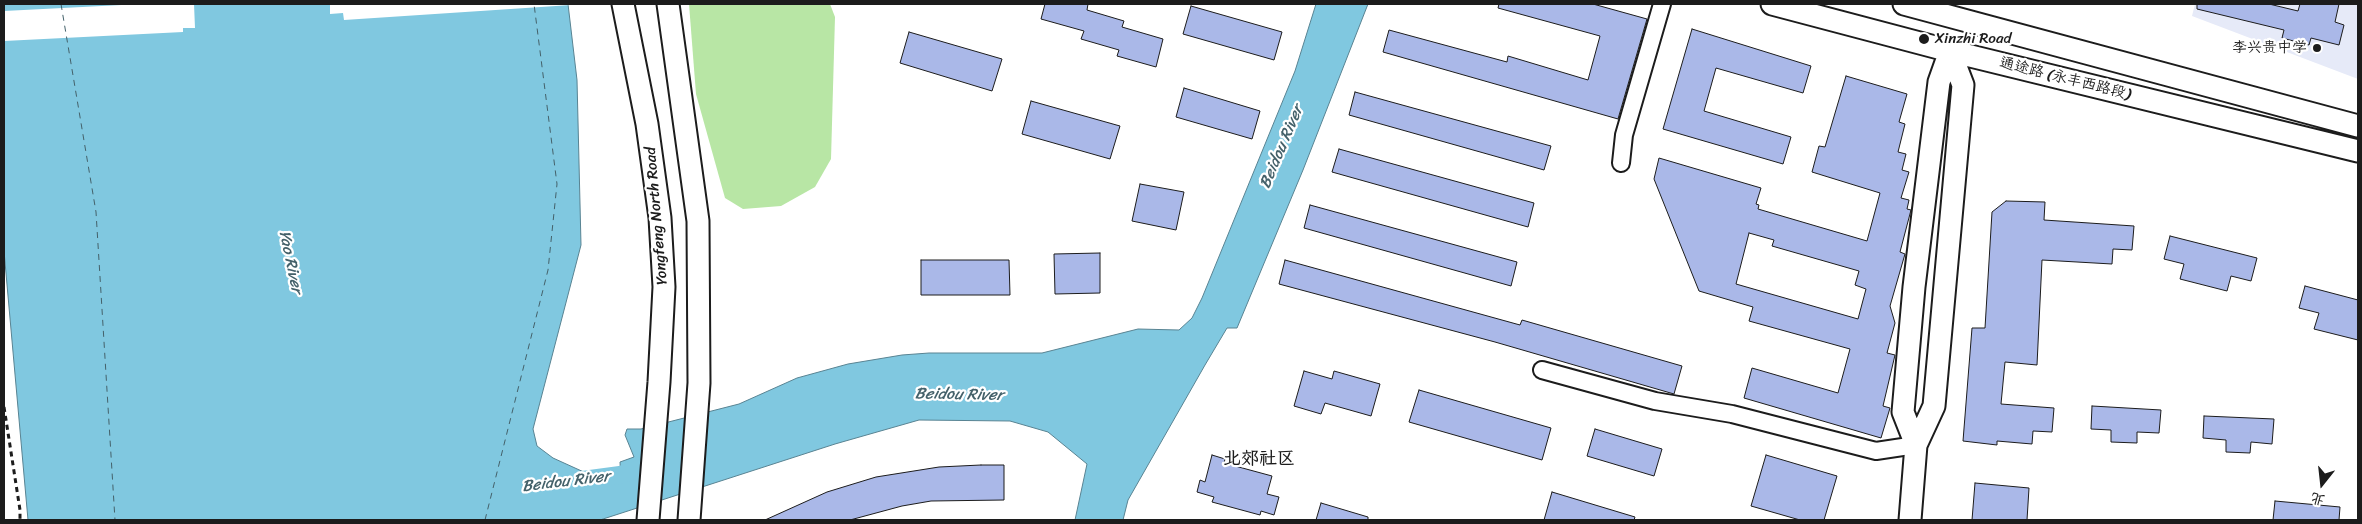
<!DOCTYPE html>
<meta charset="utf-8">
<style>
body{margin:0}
#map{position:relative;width:2362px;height:524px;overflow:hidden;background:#fff;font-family:Sriracha,"LXGW WenKai TC",sans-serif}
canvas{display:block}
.frame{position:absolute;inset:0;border:5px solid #1c1c1c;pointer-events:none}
.north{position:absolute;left:2297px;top:459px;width:50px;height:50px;-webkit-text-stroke:4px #fff;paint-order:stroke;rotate:196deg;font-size:14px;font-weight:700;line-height:20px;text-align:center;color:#1c1c1c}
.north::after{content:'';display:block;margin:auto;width:18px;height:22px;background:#1c1c1c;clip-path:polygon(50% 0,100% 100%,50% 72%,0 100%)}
</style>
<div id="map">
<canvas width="2362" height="524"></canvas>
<div class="frame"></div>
<div class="north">北</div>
</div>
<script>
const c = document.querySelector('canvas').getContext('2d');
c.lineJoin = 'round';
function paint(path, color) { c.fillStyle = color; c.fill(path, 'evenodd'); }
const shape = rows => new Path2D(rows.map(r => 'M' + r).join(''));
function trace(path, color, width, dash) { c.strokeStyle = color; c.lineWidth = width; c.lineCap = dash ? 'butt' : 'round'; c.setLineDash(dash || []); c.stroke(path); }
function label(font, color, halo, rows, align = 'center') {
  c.font = font + ' Sriracha,"LXGW WenKai TC",sans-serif'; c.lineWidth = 4.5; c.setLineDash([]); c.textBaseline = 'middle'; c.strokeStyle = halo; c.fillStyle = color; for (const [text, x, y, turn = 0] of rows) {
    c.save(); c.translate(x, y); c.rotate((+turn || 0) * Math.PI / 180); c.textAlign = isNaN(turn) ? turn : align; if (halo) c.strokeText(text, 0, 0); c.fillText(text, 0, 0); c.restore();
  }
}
const built = shape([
 [2195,4,2358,4,2358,79,2192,16]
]);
const green = shape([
 [689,4,830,4,835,17,831,159,815,187,781,206,743,209,725,198,696,94]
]);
const water = shape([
 [4,4,568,4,577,80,581,245,533,429,537,446,553,458,608,483,621,482,620,462,634,457,625,435,627,429,641,429,739,404,797,378,848,364,902,355,929,353,1042,353,1138,329,1179,330,1192,318,1202,298,1295,71,1316,4,1368,4,1303,170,1237,328,1227,328,1205,365,1128,500,1123,520,1075,520,1087,464,1048,432,1010,421,919,420,835,444,600,520,28,520,4,251,4,4]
]);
const pier = shape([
 [141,4,194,4,195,28,183,28,183,32,4,41,4,11],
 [330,4,571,4,571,5,344,20,343,13,330,14]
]);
const canal = shape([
 [575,481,620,475,645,467]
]);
const ferry = shape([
 [61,4,96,212,115,520],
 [485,520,548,270,557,184,534,4]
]);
const building = shape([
 [1045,4,1088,4,1087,10,1124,21,1122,27,1163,39,1156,67,1117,56,1119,50,1081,39,1084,31,1041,19,1045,4],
 [1499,4,1593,4,1647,19,1618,119,1383,52,1389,30,1507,62,1508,56,1588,80,1600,36,1498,8,1499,4],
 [2197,4,2269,4,2298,11,2300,4,2339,4,2335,22,2344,25,2339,45,2311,38,2309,45,2282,38,2284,30,2197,9,2197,4],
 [1191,6,1282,32,1274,60,1183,34,1191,6],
 [1692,29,1811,66,1803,93,1716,68,1704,111,1791,137,1783,164,1663,129,1692,29],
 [909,32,1002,59,992,91,900,63,909,32],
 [1846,76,1907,94,1899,122,1905,124,1898,152,1906,154,1902,170,1909,172,1901,198,1909,200,1907,209,1911,210,1900,252,1905,254,1890,306,1895,323,1887,353,1895,355,1883,406,1890,408,1881,438,1744,398,1752,368,1838,393,1850,349,1749,321,1753,307,1699,291,1654,179,1659,158,1761,188,1756,204,1759,205,1758,209,1867,241,1880,193,1812,172,1819,146,1825,147,1846,76],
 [1749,233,1774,240,1772,246,1859,271,1855,285,1866,289,1858,319,1736,284,1749,233],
 [1184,88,1260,111,1252,139,1176,117,1184,88],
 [1355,92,1551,146,1544,170,1349,115,1355,92],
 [1031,101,1120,126,1110,159,1022,134,1031,101],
 [1339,149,1534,203,1528,227,1332,172,1339,149],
 [1140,184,1184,192,1176,230,1132,221,1140,184],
 [2006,201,2045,202,2044,220,2134,226,2132,250,2113,249,2112,264,2042,260,2037,365,2005,362,2001,404,2054,408,2052,432,2033,431,2032,444,1997,441,1997,445,1963,441,1972,328,1985,328,1992,212,2006,201],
 [1310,205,1517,262,1511,286,1304,228,1310,205],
 [2170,236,2257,258,2251,281,2231,276,2227,291,2180,279,2184,264,2164,259,2170,236],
 [1100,253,1100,293,1055,294,1054,254,1100,253],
 [921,260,1009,260,1010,295,921,295,921,260],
 [1285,260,1520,325,1522,320,1682,366,1674,394,1495,342,1279,284,1285,260],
 [2305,286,2358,300,2358,340,2314,329,2319,313,2299,308,2305,286],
 [1304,371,1332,379,1334,371,1380,384,1371,416,1325,403,1321,414,1294,406,1304,371],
 [1419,390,1551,428,1542,460,1409,422,1419,390],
 [2092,406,2161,410,2159,433,2137,432,2137,443,2111,442,2111,430,2091,429,2092,406],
 [2204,416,2274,419,2272,444,2251,442,2250,453,2226,452,2226,440,2203,438,2204,416],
 [1595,429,1662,449,1654,476,1587,456,1595,429],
 [1212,455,1225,459,1224,463,1272,476,1267,494,1279,497,1274,515,1261,511,1260,515,1212,502,1214,497,1197,492,1200,480,1205,482,1212,455],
 [1766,455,1837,476,1824,520,1800,520,1751,506,1766,455],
 [981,465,1004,465,1004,500,931,501,902,506,850,520,765,520,827,492,876,477,939,467,981,465],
 [1975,483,2029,488,2027,520,1972,520,1975,483],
 [1552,492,1635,517,1634,520,1544,520,1552,492],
 [2275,501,2340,507,2339,520,2273,520,2275,501],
 [1321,503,1368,517,1368,520,1316,520,1321,503]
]);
const path = shape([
 [4,407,20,510,20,520]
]);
const minor = shape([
 [1621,163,1624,135,1662,4],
 [1542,370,1655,401,1732,414,1876,451,1916,445]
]);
const major = shape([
 [623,4,647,124,660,218,664,287,659,382,648,520],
 [668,4,698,221,699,383,689,520],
 [1772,4,1950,51,2358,151],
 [1904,4,2358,126],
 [1916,445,1903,412,1914,287,1939,82,1950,51],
 [1910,520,1916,445,1934,406,1963,85,1950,51]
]);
const markers = [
 [1924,39,6,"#1c1c1c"],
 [2317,48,5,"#1c1c1c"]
];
const poiNames = [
 ["Xinzhi Road",1935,39],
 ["李兴贵中学",2307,48,"right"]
];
const streetNames = [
 ["通途路 (永丰西路段)",2065,79,14],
 ["Yongfeng North Road",657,216,-95]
];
const waterNames = [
 ["Beidou River",1282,147,-67],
 ["Yao River",290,262,78],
 ["Beidou River",959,395,1],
 ["Beidou River",566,482,-7]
];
const quarterNames = [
 ["北郊社区",1259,459]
];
paint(built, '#e6eaf8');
paint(green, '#b8e6a5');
paint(water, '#80c8e0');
trace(water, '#588392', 1);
paint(pier, '#fff');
trace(canal, '#80c8e0', 18);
trace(ferry, '#44616a', 1, [6, 5]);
paint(building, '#aab8e8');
trace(building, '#1c1c1c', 1);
trace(minor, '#1c1c1c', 20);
trace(major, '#1c1c1c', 25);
trace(path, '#1c1c1c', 3, [5, 4]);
trace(minor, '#fff', 16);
trace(major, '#fff', 21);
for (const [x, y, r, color] of markers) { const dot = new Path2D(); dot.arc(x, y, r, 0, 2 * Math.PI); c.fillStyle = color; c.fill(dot); trace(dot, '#fff', 2); }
label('15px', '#1c1c1c', '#fff', poiNames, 'left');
label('15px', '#1c1c1c', '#fff', streetNames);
label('italic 16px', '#44616a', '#fff', waterNames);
label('bold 18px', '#1c1c1c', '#fff', quarterNames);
</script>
